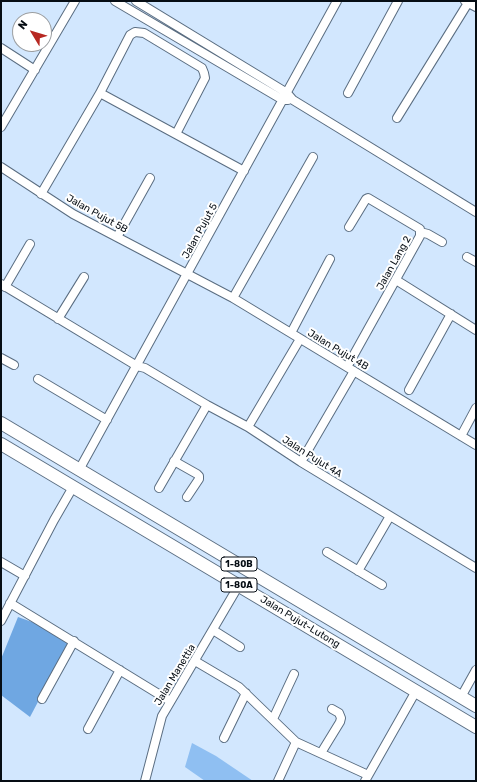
<!DOCTYPE html>
<style>
body{margin:0}
#map{position:relative;width:477px;height:782px;overflow:hidden;background:#d2e7fe;font-family:Rubik,sans-serif}
canvas{display:block}
.frame{position:absolute;inset:0;border:2px solid #060d14;pointer-events:none}
.north{position:absolute;left:12px;top:12px;width:40px;height:40px;box-sizing:border-box;background:#fff;border:1px solid #9b9ea1;border-radius:50%;rotate:308deg;font-size:11px;font-weight:700;line-height:16px;text-align:center;color:#060d14}
.north::after{content:'';display:block;margin:auto;width:14px;height:18px;background:#b72822;clip-path:polygon(50% 0,100% 100%,50% 72%,0 100%)}
</style>
<div id="map">
<canvas width="477" height="782"></canvas>
<div class="frame"></div>
<div class="north">N</div>
</div>
<script>
const c = document.querySelector('canvas').getContext('2d');
c.lineJoin = 'round';
function paint(path, color) { c.fillStyle = color; c.fill(path, 'evenodd'); }
const shape = rows => new Path2D(rows.map(r => 'M' + r).join(''));
function trace(path, color, width, dash) { c.strokeStyle = color; c.lineWidth = width; c.lineCap = dash ? 'butt' : 'round'; c.setLineDash(dash || []); c.stroke(path); }
function label(font, color, halo, rows, align = 'center') {
  c.font = font + ' Rubik,sans-serif'; c.lineWidth = 4; c.setLineDash([]); c.textBaseline = 'middle'; c.strokeStyle = halo; c.fillStyle = color; for (const [text, x, y, turn = 0] of rows) {
    c.save(); c.translate(x, y); c.rotate((+turn || 0) * Math.PI / 180); c.textAlign = isNaN(turn) ? turn : align; if (halo) c.strokeText(text, 0, 0); c.fillText(text, 0, 0); c.restore();
  }
}
const green = shape([
 [192,743,216,756,253,781,205,781,185,767]
]);
const forest = shape([
 [18,617,35,623,69,643,30,717,1,695,1,659]
]);
const minor = shape([
 [115,1,283,100,288,100],
 [136,1,287,93,293,100,476,212],
 [465,1,476,7],
 [1,48,35,70],
 [100,93,244,171],
 [348,93,398,1],
 [397,118,468,3],
 [1,127,75,1],
 [1,167,73,214,233,298,476,445],
 [41,194,100,93,130,35,135,32,144,33,202,68,204,73,205,78,176,134],
 [420,232,428,234,442,242],
 [117,237,150,178],
 [467,257,476,262],
 [396,280,476,330],
 [1,284,137,366,145,368,207,405,248,427,301,462,476,568],
 [5,287,30,244],
 [233,298,313,157],
 [58,319,84,277],
 [291,333,330,259],
 [1,358,14,365],
 [347,367,420,236,420,229,368,198,366,199,349,227],
 [38,379,107,420],
 [409,390,451,314],
 [248,427,300,339],
 [461,436,476,408],
 [174,461,197,474,199,476,199,479,187,497],
 [301,462,354,371],
 [79,470,337,1],
 [159,488,207,405],
 [327,552,382,585],
 [1,562,25,576],
 [358,571,390,516],
 [10,603,170,701],
 [1,621,54,520,73,487],
 [213,630,240,647],
 [195,661,239,687,296,742,368,775],
 [461,697,476,670],
 [42,699,74,641],
 [273,719,294,674],
 [88,729,120,670],
 [224,738,246,693],
 [321,753,340,722,341,718,339,713,332,709],
 [145,781,162,716,239,585],
 [278,781,296,742],
 [365,781,416,691]
]);
const highway = shape([
 [1,423,476,706],
 [1,444,476,727]
]);
const shields = [
 [239,564,36],
 [239,585,36]
];
const shieldNames = [
 ["1-80B",239,564],
 ["1-80A",239,585]
];
const streetNames = [
 ["Jalan Pujut 5B",97,214,29],
 ["Jalan Pujut 5",200,231,-61],
 ["Jalan Lang 2",394,263,-61],
 ["Jalan Pujut 4B",338,350,31],
 ["Jalan Pujut 4A",312,457,32],
 ["Jalan Pujut-Lutong",300,622,31],
 ["Jalan Manettia",175,675,-59]
];
paint(green, '#8fbff2');
paint(forest, '#6fa7e2');
trace(minor, '#5a6d81', 10);
trace(highway, '#5a6d81', 14);
trace(minor, '#fff', 8);
trace(highway, '#fff', 12);
for (const [x, y, w] of shields) { const box = new Path2D(); box.roundRect(x - w / 2, y - 7, w, 14, 3); c.fillStyle = '#fff'; c.fill(box); trace(box, '#060d14', 1); }
label('bold 9px', '#060d14', null, shieldNames);
label('10px', '#060d14', '#fff', streetNames);
</script>
